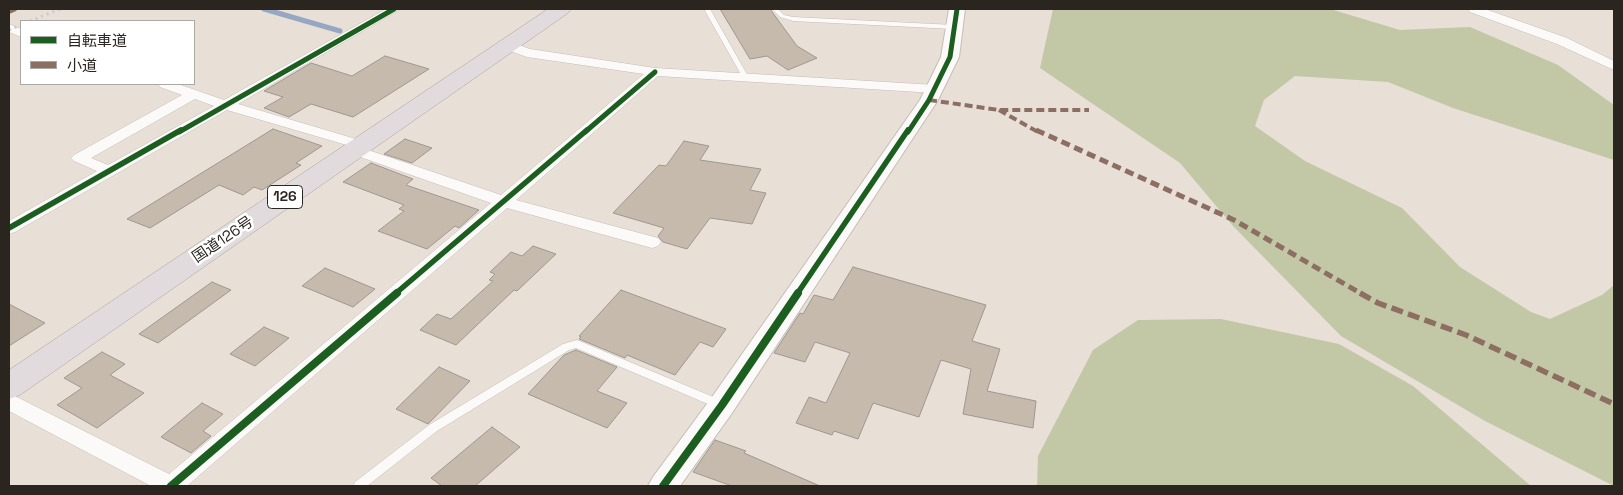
<!DOCTYPE html>
<meta charset="utf-8">
<style>
body{margin:0}
#map{position:relative;width:1623px;height:495px;overflow:hidden;background:#e8dfd6;font-family:"Space Grotesk","Noto Sans JP",sans-serif}
canvas{display:block}
.frame{position:absolute;inset:0;border:10px solid #2b251f;pointer-events:none}
.legend{position:absolute;left:20px;top:20px;width:175px;height:65px;box-sizing:border-box;background:#fff;border:1px solid #aaa8a5;margin:0;padding:6px 9px;list-style:none;font-size:15px;color:#2b251f}
.legend li{display:flex;align-items:center;gap:10px;height:25px}
.legend b{width:25px;border:1px solid #aaa8a5}
</style>
<div id="map">
<canvas width="1623" height="495"></canvas>
<div class="frame"></div>
<ul class="legend">
<li><b style="height:6px;background:#1b5e20"></b>自転車道</li>
<li><b style="height:6px;background:#8d6e63"></b>小道</li>
</ul>
</div>
<script>
const c = document.querySelector('canvas').getContext('2d');
c.lineJoin = 'round';
function paint(path, color) { c.fillStyle = color; c.fill(path, 'evenodd'); }
const shape = rows => new Path2D(rows.map(r => 'M' + r).join(''));
function trace(path, color, width, dash) { c.strokeStyle = color; c.lineWidth = width; c.lineCap = dash ? 'butt' : 'round'; c.setLineDash(dash || []); c.stroke(path); }
function label(font, color, halo, rows, align = 'center') {
  c.font = font + ' "Space Grotesk","Noto Sans JP",sans-serif'; c.lineWidth = 5; c.setLineDash([]); c.textBaseline = 'middle'; c.strokeStyle = halo; c.fillStyle = color; for (const [text, x, y, turn = 0] of rows) {
    c.save(); c.translate(x, y); c.rotate((+turn || 0) * Math.PI / 180); c.textAlign = isNaN(turn) ? turn : align; if (halo) c.strokeText(text, 0, 0); c.fillText(text, 0, 0); c.restore();
  }
}
const forest = shape([
 [1053,9,1330,9,1400,30,1470,27,1558,65,1614,105,1614,160,1453,108,1388,82,1295,76,1264,100,1255,126,1305,161,1402,208,1460,267,1531,312,1550,319,1602,295,1614,285,1614,486,1485,421,1341,336,1233,226,1180,163,1040,68],
 [1221,319,1339,344,1413,386,1531,486,1037,486,1038,456,1093,350,1138,320]
]);
const stream = shape([
 [264,9,340,31]
]);
const building = shape([
 [720,9,770,9,797,46,817,58,788,70,767,56,750,59,720,9],
 [385,56,429,69,353,117,311,104,289,117,264,108,283,97,264,91,311,63,352,76,385,56],
 [273,129,322,146,296,163,301,165,262,190,254,187,243,195,219,185,150,228,127,219,273,129],
 [405,139,432,148,412,163,384,154,405,139],
 [684,141,709,146,700,160,761,169,750,190,766,193,752,224,710,218,687,249,663,242,658,236,664,228,613,213,659,165,666,166,684,141],
 [371,163,413,179,406,185,479,210,459,228,455,226,427,249,378,231,404,211,399,209,404,205,343,182,371,163],
 [533,246,556,254,517,291,514,290,456,345,420,330,437,314,451,319,493,281,489,280,495,274,490,272,511,252,522,256,533,246],
 [853,267,986,305,972,341,1000,349,987,391,1036,401,1033,428,963,414,971,369,941,360,919,417,873,403,858,439,834,431,832,435,796,423,809,397,826,403,850,353,815,342,805,362,774,353,800,313,803,314,814,295,833,300,853,267],
 [325,268,375,289,353,307,302,286,325,268],
 [212,282,231,290,158,343,139,334,212,282],
 [621,290,726,329,713,347,700,342,675,375,627,355,625,358,579,339,581,337,579,336,621,290],
 [9,304,45,323,9,346,9,304],
 [264,327,289,338,255,366,230,354,264,327],
 [576,350,617,367,597,391,627,403,607,428,528,394,564,355,576,350],
 [102,352,125,364,110,375,144,393,97,428,57,405,82,388,64,378,102,352],
 [439,367,470,381,428,424,396,409,439,367],
 [202,403,223,414,203,431,211,436,191,453,161,437,202,403],
 [492,427,520,447,475,486,442,486,431,478,492,427],
 [715,440,746,451,744,453,820,486,732,486,693,472,715,440]
]);
const service = shape([
 [704,9,710,9,749,78,748,79,744,79,743,78,704,9],
 [772,9,778,9,784,15,793,17,954,25,957,27,954,29,793,21,780,17,772,9],
 [577,340,723,401,724,404,723,407,719,408,715,407,576,348,569,350,437,431,367,486,353,486,355,482,429,425,563,344,577,340]
]);
const minor = shape([
 [386,9,400,9,238,104,366,142,369,145,365,149,501,195,644,74,527,57,502,48,500,45,502,42,507,41,530,49,655,68,935,85,942,89,935,93,658,76,516,200,658,238,661,242,658,246,652,248,507,208,187,486,151,486,9,411,9,393,169,474,491,203,349,153,346,150,350,146,227,110,15,232,9,234,9,221,97,171,74,161,71,158,74,155,182,95,160,87,158,84,178,84,224,100,386,9],
 [195,99,214,106,108,165,91,158,195,99],
 [1468,9,1485,9,1567,38,1614,61,1614,70,1557,44,1470,12,1468,9],
 [9,24,21,29,21,37,9,32,9,24]
]);
const tertiary = shape([
 [949,9,965,9,959,57,938,100,732,413,680,486,648,486,653,477,712,397,920,100,941,57,949,9]
]);
const trunk = shape([
 [548,9,571,9,568,13,20,395,9,399,9,370,548,9]
]);
const rail = shape([
 [30,21,60,9],
 [9,30,21,25]
]);
const quietFar2 = shape([
 [9,12,16,9],
 [929,100,999,110,1089,110],
 [999,110,1038,132]
]);
const quietFar1 = shape([
 [1036,130,1234,220,1362,294]
]);
const quiet = shape([
 [1360,293,1378,303,1466,335,1614,404]
]);
const cyclewayFar2 = shape([
 [179,132,394,9],
 [585,132,655,72],
 [908,132,929,100,950,57,957,9]
]);
const cyclewayFar1 = shape([
 [9,228,181,130],
 [395,294,587,130],
 [797,294,908,130]
]);
const cycleway = shape([
 [171,486,397,293],
 [663,486,722,405,798,293]
]);
const shields = [
 [285,197,35]
];
const shieldNames = [
 ["126",285,197]
];
const streetNames = [
 ["国道126号",223,240,-34]
];
paint(forest, '#c2c7a5');
trace(stream, '#96a7c4', 5);
paint(building, '#c6baad');
trace(building, '#9e9791', 1);
trace(service, '#c4bdb6', 1);
trace(minor, '#c4bdb6', 1);
trace(tertiary, '#c4bdb6', 2);
trace(trunk, '#aa9e9f', 1);
paint(service, '#fcfaf9');
paint(minor, '#fcfaf9');
paint(tertiary, '#fcfaf9');
paint(trunk, '#e2dbde');
trace(rail, '#cccac8', 3, [2, 4]);
trace(quietFar2, '#8d6e63', 4, [8, 4]);
trace(quietFar1, '#8d6e63', 5, [9, 5]);
trace(quiet, '#8d6e63', 5.5, [12, 5.5]);
trace(cyclewayFar2, '#1b5e20', 5);
trace(cyclewayFar1, '#1b5e20', 5.5);
trace(cycleway, '#1b5e20', 8);
for (const [x, y, w] of shields) { const box = new Path2D(); box.roundRect(x - w / 2, y - 11.5, w, 23, 4); c.fillStyle = '#fff'; c.fill(box); trace(box, '#2b251f', 1); }
label('bold 14px', '#2b251f', null, shieldNames);
label('15px', '#2b251f', '#fff', streetNames);
</script>
